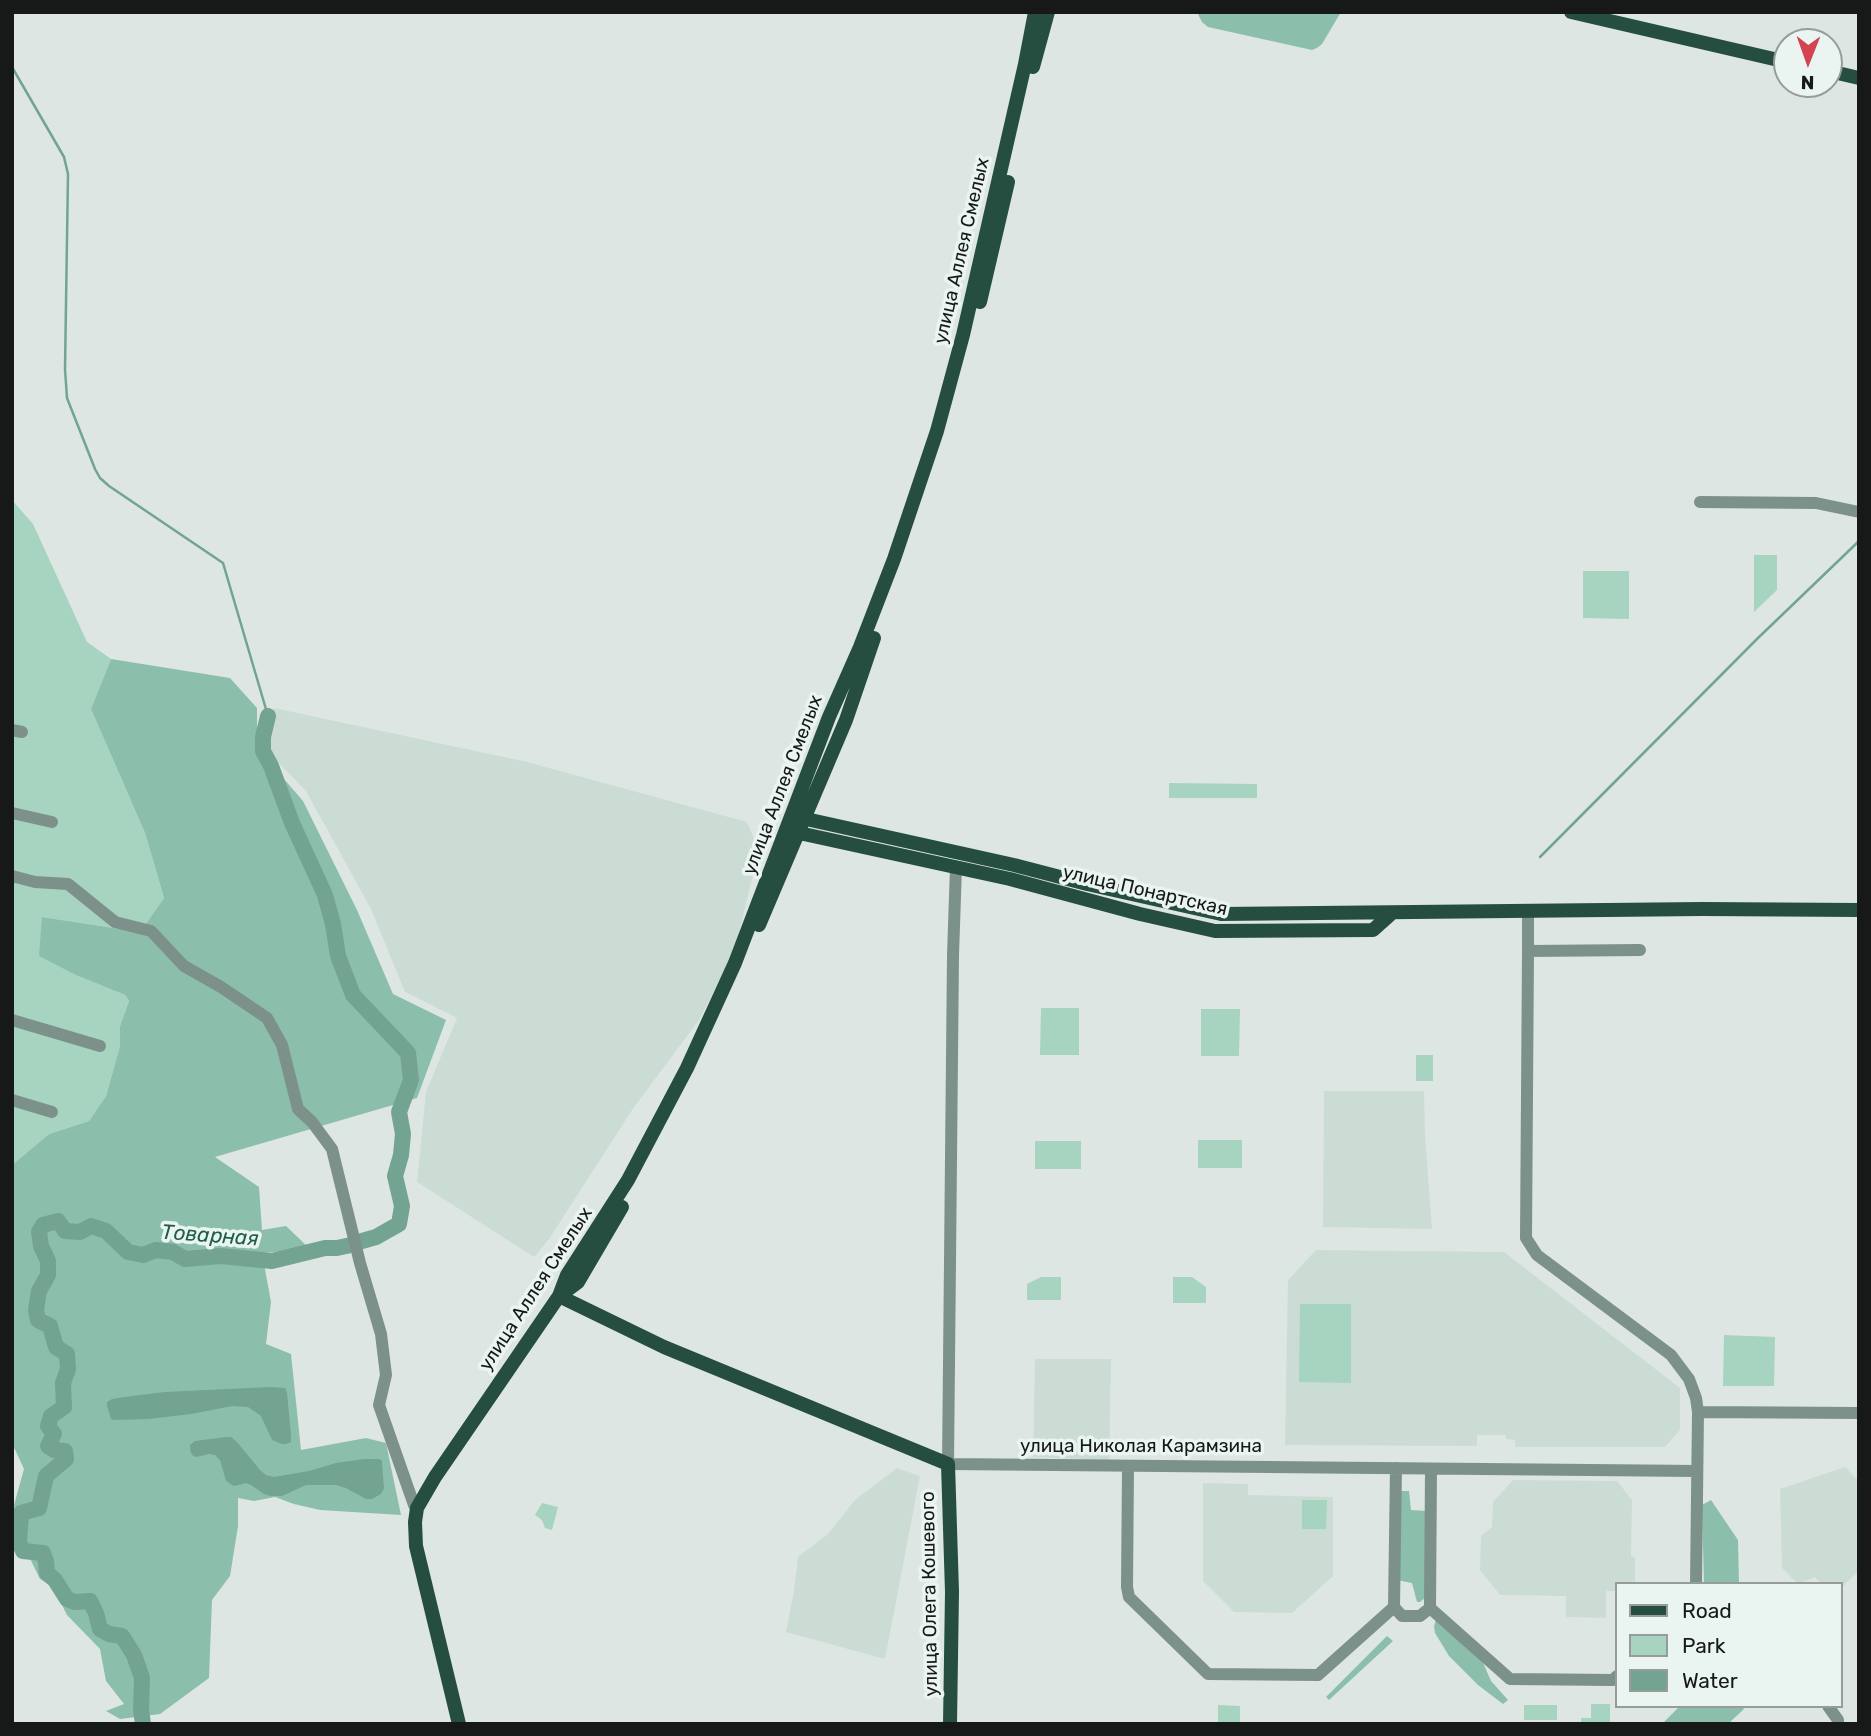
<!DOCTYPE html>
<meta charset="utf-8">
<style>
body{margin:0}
#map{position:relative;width:1871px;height:1736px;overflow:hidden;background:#dde6e3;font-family:Rubik,sans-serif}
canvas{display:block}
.frame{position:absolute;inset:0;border:14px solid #161918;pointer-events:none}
.legend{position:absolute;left:1615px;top:1582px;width:228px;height:126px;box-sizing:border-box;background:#eaf4f0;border:2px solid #959c9a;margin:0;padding:9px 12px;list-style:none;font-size:21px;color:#161918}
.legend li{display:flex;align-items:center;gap:14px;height:35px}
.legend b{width:35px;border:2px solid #959c9a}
.north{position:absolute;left:1773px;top:28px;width:70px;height:70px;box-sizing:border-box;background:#eaf4f0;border:2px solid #959c9a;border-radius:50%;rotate:181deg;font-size:19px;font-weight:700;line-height:28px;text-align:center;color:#161918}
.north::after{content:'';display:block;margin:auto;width:24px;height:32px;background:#d34351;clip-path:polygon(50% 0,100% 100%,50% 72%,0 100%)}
</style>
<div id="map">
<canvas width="1871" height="1736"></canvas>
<div class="frame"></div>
<ul class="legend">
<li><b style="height:9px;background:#264e40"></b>Road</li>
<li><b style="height:19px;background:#a7d3c1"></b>Park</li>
<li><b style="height:19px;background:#72a491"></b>Water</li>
</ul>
<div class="north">N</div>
</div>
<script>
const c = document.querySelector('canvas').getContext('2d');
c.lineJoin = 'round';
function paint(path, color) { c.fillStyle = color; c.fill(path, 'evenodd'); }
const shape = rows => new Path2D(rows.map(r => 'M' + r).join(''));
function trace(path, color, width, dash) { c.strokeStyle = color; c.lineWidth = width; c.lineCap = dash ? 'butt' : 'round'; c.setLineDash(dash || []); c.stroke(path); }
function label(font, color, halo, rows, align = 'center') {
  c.font = font + ' Rubik,sans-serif'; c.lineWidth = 7; c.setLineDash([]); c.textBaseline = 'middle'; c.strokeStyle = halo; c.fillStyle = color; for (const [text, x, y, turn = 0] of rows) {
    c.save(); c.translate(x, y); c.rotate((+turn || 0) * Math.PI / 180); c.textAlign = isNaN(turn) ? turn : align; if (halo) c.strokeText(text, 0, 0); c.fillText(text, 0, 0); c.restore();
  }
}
const built = shape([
 [274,708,527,762,747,822,759,850,735,949,699,1020,634,1107,549,1239,534,1257,417,1182,426,1092,457,1018,405,992,371,909,306,791,268,752],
 [1324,1091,1424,1091,1425,1136,1432,1229,1323,1227],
 [1316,1250,1504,1252,1680,1388,1680,1430,1665,1447,1515,1447,1515,1440,1506,1439,1506,1435,1477,1435,1477,1446,1285,1445,1288,1280],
 [1035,1359,1111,1359,1109,1460,1033,1457],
 [1845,1467,1859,1481,1859,1571,1841,1588,1841,1584,1821,1584,1815,1577,1798,1584,1782,1568,1780,1489],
 [897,1468,920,1476,885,1659,786,1632,794,1591,798,1557,828,1534,855,1500],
 [1513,1480,1617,1481,1632,1500,1631,1556,1635,1557,1635,1584,1617,1584,1617,1591,1606,1591,1606,1618,1566,1617,1566,1596,1500,1595,1480,1570,1481,1536,1492,1527,1493,1502],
 [1203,1483,1248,1484,1248,1495,1333,1497,1333,1576,1292,1613,1234,1612,1203,1581]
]);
const green = shape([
 [12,500,33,524,87,642,111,659,91,709,145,833,164,898,140,932,42,917,78,976,125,995,129,1001,120,1026,120,1046,106,1096,89,1121,49,1134,12,1165],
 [1754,555,1777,555,1777,590,1754,612],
 [1583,571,1629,571,1629,619,1583,618],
 [1169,783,1257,784,1257,798,1169,798],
 [1041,1008,1079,1008,1079,1055,1040,1055],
 [1201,1009,1240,1009,1239,1056,1201,1056],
 [1416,1055,1433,1055,1433,1081,1416,1081],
 [1198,1140,1242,1140,1242,1168,1198,1168],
 [1035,1141,1081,1141,1081,1169,1035,1169],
 [1041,1277,1061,1277,1061,1300,1027,1300,1027,1284],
 [1173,1277,1192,1277,1206,1287,1206,1303,1173,1303],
 [1300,1304,1351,1304,1351,1383,1299,1382],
 [1724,1335,1775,1337,1774,1386,1723,1386],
 [1302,1500,1327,1500,1326,1529,1302,1529],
 [542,1503,558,1507,552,1530,545,1528,542,1520,535,1515],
 [1591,1704,1610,1704,1610,1724,1581,1724,1581,1718,1591,1718],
 [1218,1705,1240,1706,1240,1724,1218,1724],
 [1524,1705,1557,1705,1557,1720,1524,1720]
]);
const forest = shape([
 [1197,12,1341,12,1322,44,1317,48,1312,50,1208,27,1202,22],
 [111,659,230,678,257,708,257,748,303,801,357,910,393,994,446,1020,417,1098,215,1157,259,1187,262,1230,286,1226,310,1249,262,1253,271,1302,266,1344,291,1354,301,1450,366,1438,386,1443,401,1515,320,1510,294,1504,275,1497,254,1501,238,1498,238,1526,230,1576,212,1600,209,1678,160,1714,120,1719,106,1711,124,1704,106,1681,100,1649,67,1615,53,1587,40,1579,21,1540,14,1505,24,1469,12,1443,12,1165,49,1134,89,1121,106,1096,120,1046,120,1026,129,1001,125,995,78,976,39,956,42,917,140,932,164,898,145,833,91,709],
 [1400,1491,1409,1491,1411,1510,1427,1511,1425,1598,1420,1602,1417,1602,1412,1583,1397,1580],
 [1711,1500,1738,1540,1739,1584,1704,1584,1702,1505],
 [1436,1620,1481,1658,1491,1681,1508,1700,1503,1704,1478,1685,1449,1656,1435,1633,1434,1626],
 [1387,1636,1393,1641,1329,1700,1326,1697],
 [1680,1706,1742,1706,1744,1709,1728,1724,1662,1724]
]);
const water = shape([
 [270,1387,285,1388,287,1393,291,1435,291,1442,287,1444,282,1444,272,1440,261,1416,248,1407,232,1406,191,1414,149,1419,114,1420,111,1419,107,1406,107,1402,112,1399,132,1396,165,1392],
 [226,1437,231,1437,237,1442,260,1470,266,1475,274,1477,309,1471,336,1463,364,1459,379,1459,382,1461,382,1464,384,1488,381,1494,372,1499,366,1499,346,1488,336,1485,306,1485,282,1496,271,1496,264,1494,251,1485,246,1483,234,1486,226,1481,220,1460,215,1455,209,1454,196,1457,192,1455,190,1450,190,1445,195,1441]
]);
const stream = shape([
 [12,67,64,157,68,174,65,369,67,398,95,469,100,478,109,486,223,563,268,716],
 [1540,857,1758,638,1859,541]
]);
const river = shape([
 [268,716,263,737,263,751,271,766,292,823,325,895,333,924,338,956,353,995,408,1053,411,1080,399,1112,403,1134,401,1155,395,1176,402,1206,399,1224,376,1237,362,1241],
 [143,1724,141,1710,142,1678,134,1655,122,1636,109,1634,100,1629,96,1613,90,1601,75,1602,67,1599,55,1580,47,1573,46,1561,43,1553,23,1551,19,1542,21,1513,39,1508,46,1476,66,1459,65,1451,54,1450,48,1446,54,1434,48,1426,51,1416,64,1407,63,1383,68,1369,67,1354,56,1347,50,1326,38,1320,36,1310,39,1291,48,1275,48,1261,41,1246,39,1232,43,1225,58,1221,65,1231,80,1232,91,1226,106,1231,128,1252,143,1255,156,1250,173,1252,185,1259,221,1256,272,1261,325,1248,337,1248,351,1245]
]);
const minor = shape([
 [1700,502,1816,503,1859,512],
 [12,730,22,732],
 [12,813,52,822],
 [956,867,953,955,948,1464,1697,1471],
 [12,876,35,882,68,884,115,922,151,931,184,966,221,987,267,1018,282,1045,298,1109,312,1122,332,1149,360,1263,381,1334,386,1375,379,1405,414,1505,417,1508],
 [1640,950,1528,951,1526,1238,1537,1255,1671,1355,1689,1379,1696,1398,1698,1412,1696,1584],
 [1528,951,1528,911],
 [12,1020,100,1046],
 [12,1100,52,1112],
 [1698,1412,1859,1413],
 [1128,1467,1127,1587,1129,1597,1208,1674,1318,1675,1394,1607,1402,1616,1420,1616,1430,1608,1510,1679,1613,1680,1617,1676],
 [1394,1607,1396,1468],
 [1430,1608,1431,1469],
 [1828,1706,1838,1720,1838,1724]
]);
const major = shape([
 [1571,12,1787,62],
 [1033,67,1048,12],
 [1829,71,1859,78],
 [980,302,1008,182],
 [797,817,1014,865,1087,884,1221,914,1702,909,1859,910],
 [790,831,1010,879,1140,914,1215,931,1373,930,1392,913],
 [759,925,846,720,874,638],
 [559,1296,578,1282,622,1207],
 [559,1296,664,1347,948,1464,952,1592,950,1724],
 [459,1724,416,1546,415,1522,417,1508,435,1477,559,1296,567,1275,628,1180,687,1068,735,963,829,717,860,647,894,559,937,431,963,335,1025,64,1035,12]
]);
const streetNames = [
 ["улица Аллея Смелых",962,251,-77],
 ["улица Аллея Смелых",783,785,-69],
 ["улица Понартская",1145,891,13],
 ["улица Аллея Смелых",536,1289,-57],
 ["улица Николая Карамзина",1141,1447],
 ["улица Олега Кошевого",930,1594,-91]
];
const waterNames = [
 ["Товарная",210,1236,4]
];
paint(built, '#cbdcd5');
paint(green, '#a7d3c1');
paint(forest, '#8cbfab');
paint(water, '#72a491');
trace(stream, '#72a491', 2.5);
trace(river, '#72a491', 16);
trace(minor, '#7c9189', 12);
trace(major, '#264e40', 14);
label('19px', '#161918', '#eaf4f0', streetNames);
label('italic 21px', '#1f5e4a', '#eaf4f0', waterNames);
</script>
